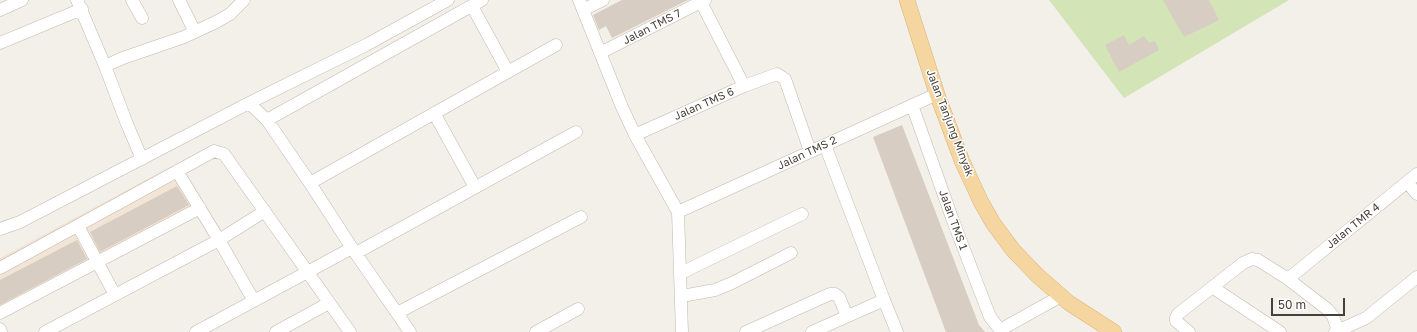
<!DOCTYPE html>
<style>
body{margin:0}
#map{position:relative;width:1417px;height:332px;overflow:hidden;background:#f3efe9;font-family:"Golos Text",sans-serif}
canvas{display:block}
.scale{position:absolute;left:1271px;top:298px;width:74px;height:18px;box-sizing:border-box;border:2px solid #464038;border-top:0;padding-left:5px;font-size:12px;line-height:14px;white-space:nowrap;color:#464038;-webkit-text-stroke:3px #fff;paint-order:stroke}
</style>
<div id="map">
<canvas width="1417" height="332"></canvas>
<div class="scale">50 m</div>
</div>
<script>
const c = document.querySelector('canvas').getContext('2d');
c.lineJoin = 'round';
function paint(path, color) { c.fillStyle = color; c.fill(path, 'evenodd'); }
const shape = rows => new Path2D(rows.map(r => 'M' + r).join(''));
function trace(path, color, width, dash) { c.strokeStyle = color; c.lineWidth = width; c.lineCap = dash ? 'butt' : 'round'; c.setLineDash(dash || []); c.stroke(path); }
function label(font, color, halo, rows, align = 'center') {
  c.font = font + ' "Golos Text",sans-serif'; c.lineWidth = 3; c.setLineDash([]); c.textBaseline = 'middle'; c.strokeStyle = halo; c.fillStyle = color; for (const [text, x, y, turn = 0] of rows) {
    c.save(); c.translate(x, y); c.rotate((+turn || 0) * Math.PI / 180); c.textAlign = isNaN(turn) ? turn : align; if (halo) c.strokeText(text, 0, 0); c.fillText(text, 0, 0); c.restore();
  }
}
const commercial = shape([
 [177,163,198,203,0,309,0,258]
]);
const green = shape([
 [1049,0,1289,0,1124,98]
]);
const building = shape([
 [622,0,688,0,612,38,606,26,599,30,593,15],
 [1163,0,1209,0,1219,20,1184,37],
 [1124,35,1129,45,1144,36,1149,43,1155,41,1159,50,1119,72,1105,45],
 [902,125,979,325,985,332,946,332,873,137],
 [177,186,189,205,100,252,90,232],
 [77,240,87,259,0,305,0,280]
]);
const minor = shape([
 [77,0,105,66,127,124,142,159],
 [132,0,142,18],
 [179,0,195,32],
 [579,0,622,107,635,135,678,212,682,332],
 [701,2,744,86],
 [472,6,508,72],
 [0,10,22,0],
 [583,10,603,0],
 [0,43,82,9],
 [600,53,705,0],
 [105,66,123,58,184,37,216,22,230,14,244,0],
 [249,103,267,120,310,183,352,248,410,332],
 [912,105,952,218,990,317,1002,332],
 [434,113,475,187],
 [267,120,482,0],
 [635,135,744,86,777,74,785,79,810,151],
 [825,145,884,300,897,332],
 [177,171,219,240,254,301],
 [1407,182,1417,194],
 [310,183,556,45],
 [678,212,937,94],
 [78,226,115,295],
 [0,229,20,222,249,103,366,45,448,0],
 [356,253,576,132],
 [0,268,214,151,224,154,350,332],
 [681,273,802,214],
 [1288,279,1417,174],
 [1212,287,1280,332],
 [682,296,715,290,732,283,791,253],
 [0,313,200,208],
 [397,313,581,217],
 [0,329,1,332],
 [1000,330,1061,296],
 [45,332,219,240,265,211],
 [196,332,352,248],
 [276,332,329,303],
 [536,332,578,309],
 [746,332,830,294,835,294,839,297,847,316],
 [812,332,884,300],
 [1189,332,1176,321,1176,318,1178,314,1243,263,1252,259,1258,260,1288,279,1327,309,1333,316,1338,331],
 [1335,332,1366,318,1417,277]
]);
const major = shape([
 [907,0,937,94,962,161,981,202,993,223,1013,250,1038,276,1069,303,1114,332]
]);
const streetNames = [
 ["Jalan TMS 7",652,27,-27],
 ["Jalan TMS 6",704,104,-24],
 ["Jalan Tanjung Minyak",950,123,69],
 ["Jalan TMS 2",807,153,-25],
 ["Jalan TMS 1",953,220,70],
 ["Jalan TMR 4",1353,226,-39]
];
paint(commercial, '#f3e5d6');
paint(green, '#d3e4b6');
paint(building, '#d7cdc2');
trace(minor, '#c1b9af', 13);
trace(major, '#dab270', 16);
trace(minor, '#fff', 12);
trace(major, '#f6d6a0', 15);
label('11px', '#464038', '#fff', streetNames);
</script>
